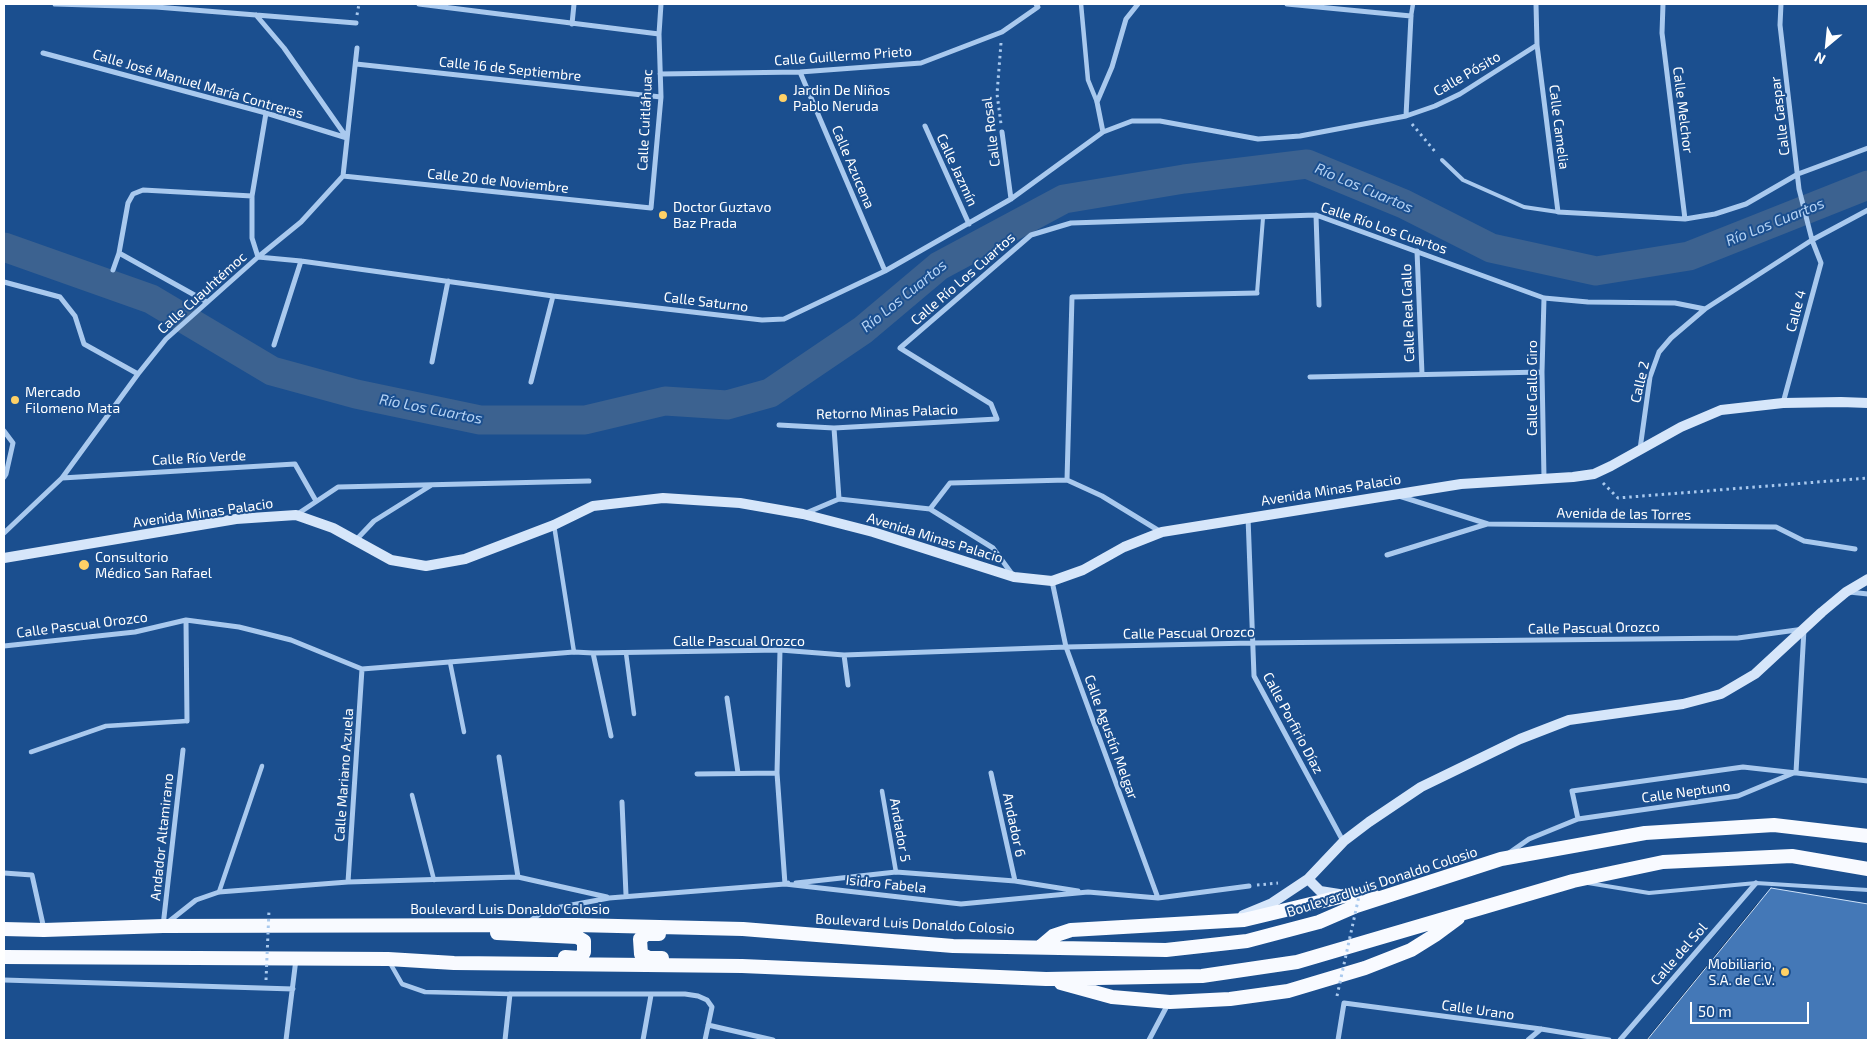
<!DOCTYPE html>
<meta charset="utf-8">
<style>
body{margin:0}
#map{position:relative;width:1872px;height:1044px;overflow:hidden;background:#1b4f8f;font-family:"Exo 2",sans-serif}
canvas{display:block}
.frame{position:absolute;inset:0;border:5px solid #fff;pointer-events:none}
.north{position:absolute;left:1802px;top:20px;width:50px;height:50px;-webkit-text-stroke:4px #1b4f8f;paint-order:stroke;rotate:208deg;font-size:14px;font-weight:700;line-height:20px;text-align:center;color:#fff}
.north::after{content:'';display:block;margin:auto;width:18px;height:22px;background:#fff;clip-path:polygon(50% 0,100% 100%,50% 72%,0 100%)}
.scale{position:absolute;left:1690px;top:1002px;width:119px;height:22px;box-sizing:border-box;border:2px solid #fff;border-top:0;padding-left:6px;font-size:15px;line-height:18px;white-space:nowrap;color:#fff;-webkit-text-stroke:4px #1b4f8f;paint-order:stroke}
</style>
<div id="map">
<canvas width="1872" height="1044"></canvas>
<div class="frame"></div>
<div class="north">N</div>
<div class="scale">50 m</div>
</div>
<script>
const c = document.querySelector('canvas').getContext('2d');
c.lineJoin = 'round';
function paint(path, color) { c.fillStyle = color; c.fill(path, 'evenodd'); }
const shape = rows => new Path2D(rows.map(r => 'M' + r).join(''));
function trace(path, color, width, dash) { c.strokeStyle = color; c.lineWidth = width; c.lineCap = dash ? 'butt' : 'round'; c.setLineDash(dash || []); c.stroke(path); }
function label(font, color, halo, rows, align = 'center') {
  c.font = font + ' "Exo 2",sans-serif'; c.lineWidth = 4; c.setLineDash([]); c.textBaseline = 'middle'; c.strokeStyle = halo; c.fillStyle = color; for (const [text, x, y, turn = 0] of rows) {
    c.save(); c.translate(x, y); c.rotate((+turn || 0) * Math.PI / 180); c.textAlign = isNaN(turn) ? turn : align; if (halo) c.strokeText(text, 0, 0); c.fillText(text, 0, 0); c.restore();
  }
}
const shadow = shape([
 [1771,890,1868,905,1868,1040,1646,1040,1755,906]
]);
const river = shape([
 [4,247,151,299,272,371,356,394,480,420,585,420,665,401,727,405,770,393,863,330,939,266,1064,199,1184,179,1307,164,1404,204,1491,248,1596,271,1689,256,1868,185]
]);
const building = shape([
 [1771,888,1868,904,1868,1040,1647,1040,1771,888]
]);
const path = shape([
 [357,15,359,4],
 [1001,43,997,94,1001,124],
 [1412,124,1437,154],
 [1603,483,1618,498,1868,478],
 [1257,885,1278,883]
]);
const service = shape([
 [1442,160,1463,180,1524,207,1558,212],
 [1257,293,1263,218],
 [1588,883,1649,893,1756,883,1868,890]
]);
const pedestrian = shape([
 [1081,4,1088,80,1097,102],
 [1411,16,1413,4],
 [554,525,574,652],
 [626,653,634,714],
 [450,662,464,732],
 [31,752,106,726,187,721],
 [882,791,896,872],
 [412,795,434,880],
 [219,892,262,766],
 [390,963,402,984,425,992,510,994]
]);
const minor = shape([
 [55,4,156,7,356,23],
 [419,4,659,34],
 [1287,4,1411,16,1406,116],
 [1536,4,1537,45,1558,212,1685,219,1715,214,1746,204,1798,174,1868,148],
 [1663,4,1662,33,1685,219],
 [1781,4,1780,25,1799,189,1812,240,1821,263,1783,403],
 [256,15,284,48,347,138],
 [572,24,574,4],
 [43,53,266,113,347,138],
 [356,64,661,97],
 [800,72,885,271],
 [660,74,800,72,921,63,1002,32,1038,7,1036,4],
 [266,113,252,196,252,238,258,257,301,261,553,296,762,320,784,319,885,271,1011,199,1103,132,1132,121,1160,121,1258,139,1300,136,1406,116,1435,106,1460,94,1537,45],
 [925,126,969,224],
 [1002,132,1011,199],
 [1103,132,1097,102,1112,67,1126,19,1138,4],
 [343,176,651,208,661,97,659,34,661,4],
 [1316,215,1319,305],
 [1417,251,1422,374],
 [119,253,207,302],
 [113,270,119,253,128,203,133,194,143,190,252,196],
 [4,282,60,297,75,316,84,344,138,374],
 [1544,298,1542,372,1544,478],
 [274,345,301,261],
 [432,362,448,281],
 [1310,377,1542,372],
 [531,382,553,296],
 [779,425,834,428,997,419,991,404,900,348,1031,235,1071,223,1316,215,1544,298,1588,302,1675,303,1705,309],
 [834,428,839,499],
 [4,431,13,443,6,474,4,477],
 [1640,449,1650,377,1659,352,1671,338,1705,309,1812,240,1868,210],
 [62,478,295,464,316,501],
 [1067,480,1072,297,1257,293],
 [1399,496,1488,524,1776,527,1804,541,1855,549],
 [930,509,950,483,1067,480,1102,496,1161,532],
 [806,513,839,499,930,509,993,548,1012,574],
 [296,515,338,487,589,481],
 [1248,517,1254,676,1343,841],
 [4,533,62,478,138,374,166,339,258,257,301,222,343,176,357,48],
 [356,540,374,521,430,486],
 [1387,555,1487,524],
 [1052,581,1066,647,1158,898],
 [1849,592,1868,594],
 [186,620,187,721],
 [4,646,135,632,186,620,239,627,291,640,362,669,574,652,593,653,780,650,844,655,1066,647,1252,643,1738,638,1804,629,1796,772,1738,796,1578,819,1529,839,1509,853],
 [780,650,777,773,785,884,788,883],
 [593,653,611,736],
 [844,655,848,685],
 [727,698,738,773],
 [499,757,518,877],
 [991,773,1015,881],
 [697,774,777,773],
 [622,802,626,895],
 [1578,819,1572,791,1743,767,1868,781],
 [4,873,32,875,44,929],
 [348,882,362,669],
 [796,883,896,872,1015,881,1078,891],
 [530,921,545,910,609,898,785,884,961,904,1088,892,1158,898,1249,886],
 [167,923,196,900,219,892,348,882,518,877,607,897],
 [163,926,183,750],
 [4,980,293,989],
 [708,1025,773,1040],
 [286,1040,296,959],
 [505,1040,510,994,685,994,698,996,707,1000,712,1007,705,1040],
 [643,1040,651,995],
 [1149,1040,1168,1004],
 [1338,1040,1344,1003,1541,1029,1609,1040],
 [1528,1040,1541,1029],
 [1620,1040,1756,883]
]);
const secondary = shape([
 [4,558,236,519,296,515,333,528,391,560,426,566,465,559,554,525,593,506,663,498,740,503,803,514,873,532,1014,577,1052,581,1083,570,1124,547,1162,532,1461,484,1573,477,1594,474,1611,466,1681,427,1721,410,1783,403,1841,402,1868,403],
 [1308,879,1320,891,1339,894],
 [1243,915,1272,903,1308,879,1344,841,1369,822,1421,787,1520,739,1569,720,1683,704,1721,694,1755,674,1822,612,1846,592,1868,579]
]);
const trunk = shape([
 [4,929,44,930,163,926,576,925,743,929,953,946,1166,950,1247,941,1319,922,1356,906,1501,859,1645,833,1774,825,1868,836],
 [497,933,577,937,584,941,584,952,580,958,565,957],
 [659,934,646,934,640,939,641,954,649,958,662,958],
 [1040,947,1053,936,1071,930,1244,920,1348,895,1375,897],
 [4,957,388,959,454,963,742,966,1046,979,1202,976,1297,962,1573,881,1663,862,1792,856,1868,869],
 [1061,983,1112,997,1170,1002,1230,999,1288,991,1365,968,1411,950,1435,935,1458,918]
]);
const pathBridge = shape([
 [266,980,269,910],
 [1337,996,1361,887]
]);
const markers = [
 [783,98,5,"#ffd166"],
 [663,215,5,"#ffd166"],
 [15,400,5,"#ffd166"],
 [84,565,6,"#ffd166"],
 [1785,972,5,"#ffd166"]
];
const streetNames = [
 ["Calle Guillermo Prieto",843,56,-4],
 ["Calle 16 de Septiembre",510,69,6],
 ["Calle Pósito",1467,74,-30],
 ["Calle José Manuel María Contreras",198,84,16],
 ["Calle Melchor",1683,110,83],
 ["Calle Gaspar",1780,116,-97],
 ["Calle Cuitláhuac",645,120,-87],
 ["Calle Camelia",1559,127,83],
 ["Calle Rosal",991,132,-97],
 ["Calle Azucena",853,167,67],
 ["Calle Jazmín",957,170,65],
 ["Calle 20 de Noviembre",498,181,6],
 ["Calle Río Los Cuartos",1384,228,19],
 ["Calle Río Los Cuartos",963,279,-41],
 ["Calle Cuauhtémoc",202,293,-42],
 ["Calle Saturno",706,302,7],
 ["Calle 4",1796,311,-75],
 ["Calle Real Gallo",1408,313,-92],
 ["Calle 2",1640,382,-77],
 ["Calle Gallo Giro",1532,388,-90],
 ["Retorno Minas Palacio",887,412,-2],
 ["Calle Río Verde",199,458,-3],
 ["Avenida Minas Palacio",1331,490,-9],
 ["Avenida Minas Palacio",203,513,-8],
 ["Avenida de las Torres",1624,514,1],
 ["Avenida Minas Palacio",935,538,17],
 ["Calle Pascual Orozco",82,625,-7],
 ["Calle Pascual Orozco",1594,628,-1],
 ["Calle Pascual Orozco",1189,633,-1],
 ["Calle Pascual Orozco",739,641],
 ["Calle Porfirio Díaz",1293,723,62],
 ["Calle Agustín Melgar",1111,737,70],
 ["Calle Mariano Azuela",344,775,-86],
 ["Calle Neptuno",1686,792,-8],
 ["Andador 6",1014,825,78],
 ["Andador 5",900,830,80],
 ["Andador Altamirano",162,837,-84],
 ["Boulevard Luis Donaldo Colosio",1382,882,-18],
 ["Isidro Fabela",886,884,6],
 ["Boulevard Luis Donaldo Colosio",510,909],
 ["Boulevard Luis Donaldo Colosio",915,924,3],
 ["Calle del Sol",1679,954,-49],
 ["Calle Urano",1478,1010,8]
];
const poiNames = [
 ["Jardin De Niños",793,90],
 ["Pablo Neruda",793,106],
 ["Doctor Guztavo",673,207],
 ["Baz Prada",673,223],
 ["Mercado",25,392],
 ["Filomeno Mata",25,408],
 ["Consultorio",95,557],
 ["Médico San Rafael",95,573],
 ["Mobiliario,",1775,964,"right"],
 ["S.A. de C.V.",1775,980,"right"]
];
const waterNames = [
 ["Río Los Cuartos",1364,188,23],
 ["Río Los Cuartos",1775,222,-22],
 ["Río Los Cuartos",904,296,-39],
 ["Río Los Cuartos",431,409,11]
];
paint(shadow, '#0007');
trace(river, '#3c6290', 29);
paint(building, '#4478b7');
trace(building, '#cfe3fa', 1);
trace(path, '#a9c9ee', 3, [2.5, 4]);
trace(service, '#a9c9ee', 4);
trace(pedestrian, '#a9c9ee', 4.5);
trace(minor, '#a9c9ee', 5);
trace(secondary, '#d6e6fa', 10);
trace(trunk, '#f8faff', 14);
trace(pathBridge, '#a9c9ee', 3, [2.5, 4]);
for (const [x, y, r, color] of markers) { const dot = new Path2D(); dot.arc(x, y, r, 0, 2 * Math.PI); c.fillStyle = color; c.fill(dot); trace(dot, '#1b4f8f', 2); }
label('14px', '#fff', '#1b4f8f', streetNames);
label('14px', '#fff', '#1b4f8f', poiNames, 'left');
label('italic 15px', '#b5d3f5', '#1b4f8f', waterNames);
</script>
